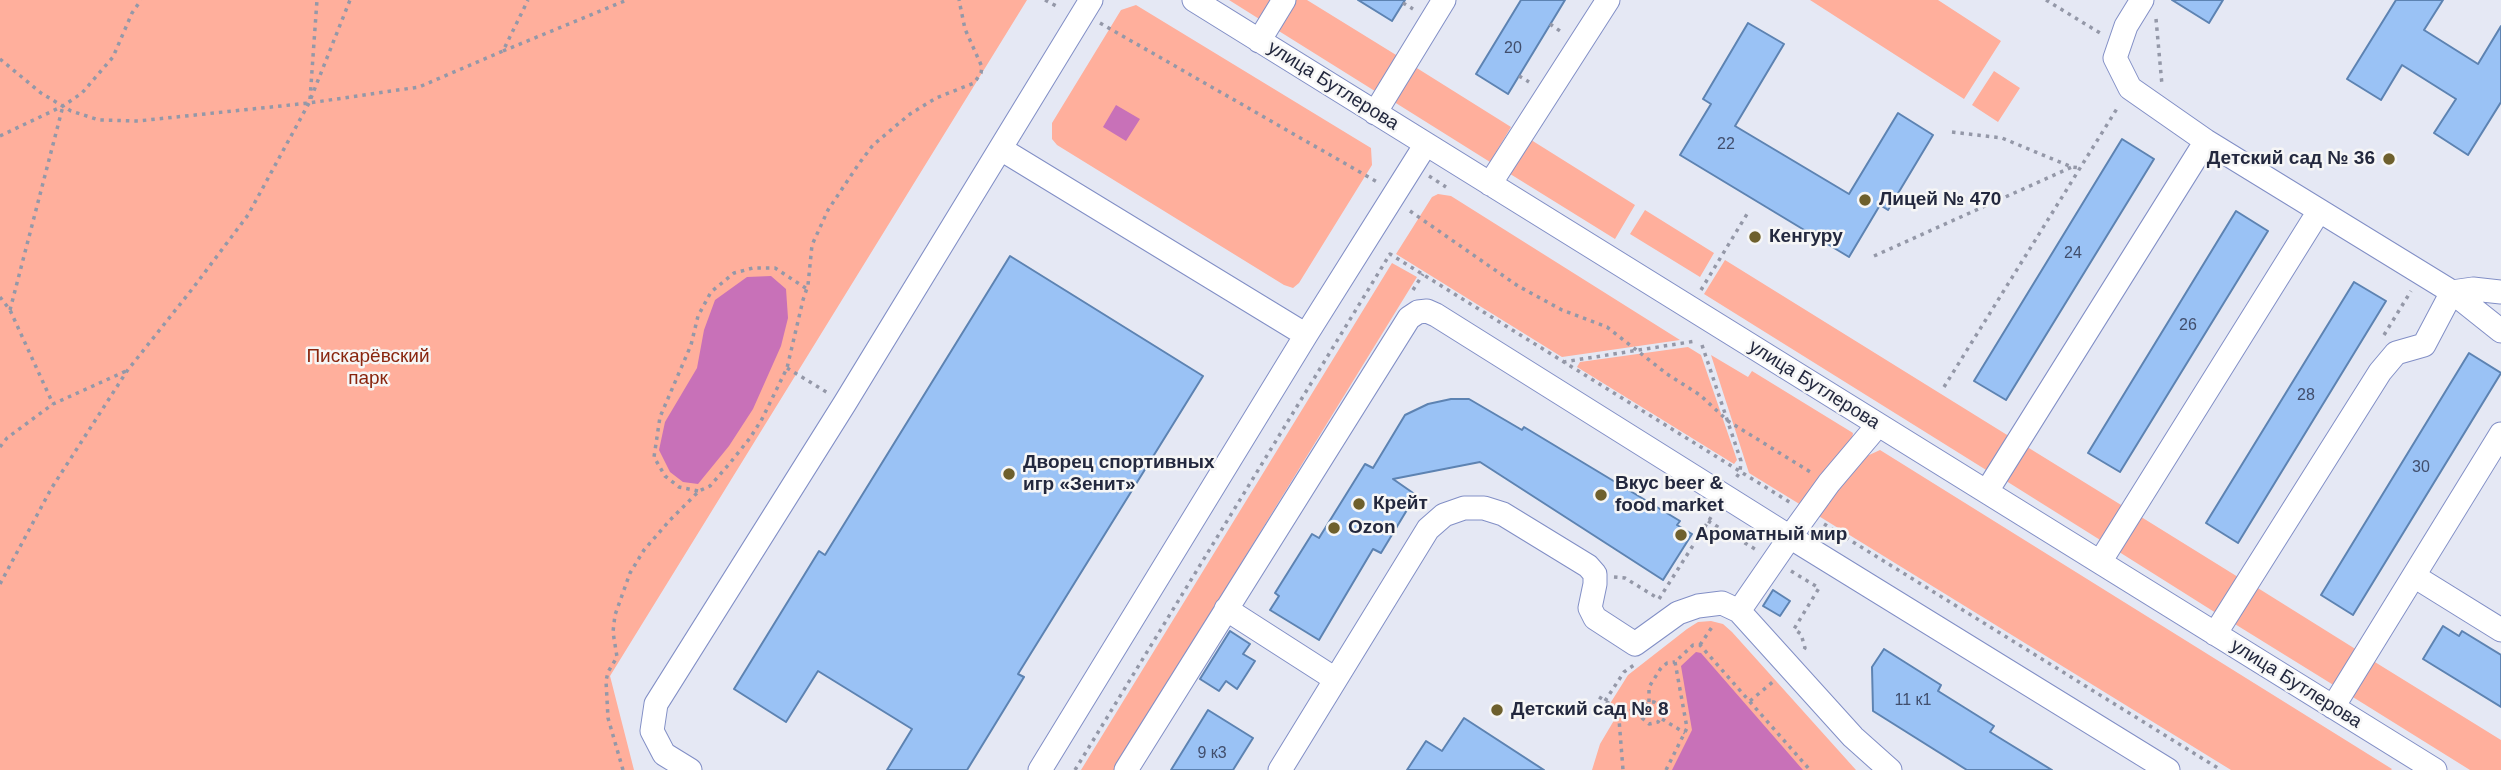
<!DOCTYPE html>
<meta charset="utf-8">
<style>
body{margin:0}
canvas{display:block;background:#e5e8f4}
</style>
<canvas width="2501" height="770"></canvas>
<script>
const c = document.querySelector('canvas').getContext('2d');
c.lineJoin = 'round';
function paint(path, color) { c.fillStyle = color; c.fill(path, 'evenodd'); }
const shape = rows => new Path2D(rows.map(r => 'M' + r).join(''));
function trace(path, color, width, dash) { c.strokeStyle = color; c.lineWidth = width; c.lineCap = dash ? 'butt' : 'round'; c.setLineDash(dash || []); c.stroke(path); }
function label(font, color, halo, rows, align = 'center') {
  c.font = font + ' Arial,sans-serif'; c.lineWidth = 5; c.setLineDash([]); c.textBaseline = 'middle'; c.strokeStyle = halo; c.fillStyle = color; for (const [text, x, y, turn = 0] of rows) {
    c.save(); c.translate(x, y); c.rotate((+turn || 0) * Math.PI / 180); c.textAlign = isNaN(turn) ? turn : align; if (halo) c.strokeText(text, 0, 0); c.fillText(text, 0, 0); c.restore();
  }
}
const green = shape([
 [0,0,1027,0,610,676,634,770,0,770],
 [1229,0,1277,0,1264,22],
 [1291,0,1307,0,1401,58,1378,93,1274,28],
 [1810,0,1938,0,2001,41,1964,99],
 [1136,5,1371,148,1372,165,1299,283,1293,288,1284,285,1057,145,1052,139,1052,123,1121,10],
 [1412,65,1511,127,1490,162,1391,100],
 [1994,71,2020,88,1998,122,1972,105],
 [1528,138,1635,205,1615,239,1507,172],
 [1438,194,1451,196,1680,340,1562,357,1396,254,1432,197],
 [1645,210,1714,253,1700,277,1630,234],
 [1725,260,2012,438,1991,473,1704,294],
 [1392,263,1417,277,1114,770,1081,770],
 [1688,347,1701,355,1737,460,1734,464,1577,367,1580,362],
 [1711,355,1748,377,1752,371,1853,433,1851,445,1810,489,1801,505,1749,473],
 [2024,445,2126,508,2105,543,2003,479],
 [1880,450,2392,769,2391,770,2231,770,1817,515,1826,500,1867,456],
 [2138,515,2238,577,2216,613,2116,550],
 [2253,585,2357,650,2335,686,2230,621],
 [1711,621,1723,624,1732,632,1856,770,1592,770,1600,744,1616,717,1606,710,1628,675,1687,629,1698,622],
 [2370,659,2501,740,2501,770,2470,770,2348,694]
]);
const water = shape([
 [1116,105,1140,119,1126,141,1103,127],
 [771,276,786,289,788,318,781,346,753,409,729,446,698,484,683,482,670,472,659,450,665,422,697,368,704,330,715,300,747,277],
 [1696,652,1701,653,1803,770,1672,770,1692,730,1681,666]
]);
const building = shape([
 [1358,0,1405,0,1392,21,1358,0],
 [1521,0,1565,0,1508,94,1476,74,1521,0],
 [2172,0,2223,0,2209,23,2172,0],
 [2396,0,2443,0,2424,30,2478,64,2501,26,2501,102,2468,155,2434,133,2456,99,2402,65,2381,100,2347,79,2396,0],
 [1748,23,1784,44,1735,126,1849,194,1898,113,1933,135,1888,210,1880,205,1849,257,1680,155,1711,104,1703,99,1748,23],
 [2122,139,2154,159,2006,400,1974,381,2122,139],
 [2236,211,2268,231,2120,472,2088,453,2236,211],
 [1010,256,1203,376,1018,674,1024,677,967,770,887,770,912,729,818,671,786,722,734,689,819,551,825,555,1010,256],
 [2354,282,2386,301,2238,543,2206,523,2354,282],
 [2469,353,2501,373,2353,615,2321,595,2469,353],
 [1451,399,1469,399,1522,430,1524,427,1680,521,1677,525,1692,534,1663,580,1480,462,1393,479,1416,495,1381,553,1373,549,1319,640,1270,610,1279,596,1275,593,1312,534,1319,538,1365,464,1373,468,1405,415,1428,404,1451,399],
 [1773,590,1790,601,1780,616,1763,606,1773,590],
 [2443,626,2459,636,2462,631,2501,655,2501,707,2423,659,2443,626],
 [1230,631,1250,644,1243,654,1255,661,1237,689,1226,681,1219,691,1200,679,1230,631],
 [1884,649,1941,685,1938,691,1994,726,1990,732,2052,770,1967,770,1873,711,1872,667,1884,649],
 [1208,710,1253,738,1233,770,1171,770,1208,710],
 [1464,718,1544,770,1407,770,1426,741,1442,751,1464,718]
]);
const path = shape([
 [1045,0,1060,8],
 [2046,0,2100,33],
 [1403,3,1413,9],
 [2156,19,2162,85],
 [1100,23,1379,183],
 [1550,24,1563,33],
 [503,51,627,0],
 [0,59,41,93,71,111,99,120,138,121,309,103,419,87,503,51,528,0],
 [1519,76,1529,82],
 [310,99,317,0],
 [1952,132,2002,138,2072,167,2080,168],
 [0,136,63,106,82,93,113,57,132,13,141,0],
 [1429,176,1446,187],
 [1410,211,1518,286,1562,310,1607,327,1667,374,1700,395,1728,421,1812,473],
 [1874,256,2072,167],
 [1413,290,1423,274],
 [1701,290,1747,214],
 [0,297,10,310,53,404],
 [10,310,63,106],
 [2384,335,2411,291],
 [1702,345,1741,461,1740,472,1736,478],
 [1563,362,1696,341],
 [787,368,828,393],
 [1944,387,2118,107],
 [0,447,7,438,53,404,126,371],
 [698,491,679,487,665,476,654,457,660,417,691,345,698,316,711,292,734,273,753,268,775,268,807,289],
 [1708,521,1755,549],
 [1824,524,2221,770],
 [1791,571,1819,588,1794,629,1801,634,1805,648,1802,652],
 [1614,577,1625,578,1659,599],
 [0,584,51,489,127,371,193,288,248,215,309,103,350,0],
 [1659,599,1713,514],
 [1700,645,1712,627],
 [1599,697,1615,707,1626,707,1641,713,1642,718,1649,724,1658,722,1663,714,1662,708,1654,702,1649,702,1643,707,1641,713],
 [1605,701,1624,672,1634,665],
 [1750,701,1775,680],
 [1649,702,1649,687,1661,668,1667,663,1675,662],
 [1615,707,1619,719,1623,770],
 [1662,719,1685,733],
 [623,770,608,718,606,681,608,672,617,657,613,632,615,615,630,573,644,550,670,520,699,491,710,486,730,463,750,438,762,419,787,368,803,300,808,285,812,245,828,210,858,165,873,145,910,114,936,98,974,83,981,73,982,67,965,29,959,0],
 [1075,770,1390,254,1791,503],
 [1666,770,1687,728,1675,662,1693,645,1700,645,1810,770]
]);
const minor = shape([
 [1194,0,2435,770],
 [2142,0,2126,26,2115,58,2130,88,2206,141,2452,292,2501,331],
 [1259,41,1284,0],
 [1375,113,1444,0],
 [1001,149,1306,335],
 [1490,184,1608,0],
 [2452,292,2473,289,2501,292],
 [1987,491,2206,141],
 [2100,562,2319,211],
 [2414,576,2501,630],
 [1226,609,1335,679],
 [1739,611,1853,737,1890,770],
 [2215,634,2380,372,2396,353,2424,345,2452,292],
 [2333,707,2501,434],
 [690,770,664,754,652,731,656,704,845,403,1091,0],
 [1040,770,1306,335,1426,144],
 [1126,770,1409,318,1418,312,1427,311,1436,315,1790,537,1829,483,1878,425],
 [1280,770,1428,529,1444,515,1464,508,1484,508,1503,514,1588,566,1595,574,1595,584,1590,608,1595,618,1635,644,1678,613,1698,606,1722,603,1739,611,1790,537,2168,770]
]);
const markers = [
 [2389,159,7,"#6e602d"],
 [1865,200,7,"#6e602d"],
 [1755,237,7,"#6e602d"],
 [1009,474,7,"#6e602d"],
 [1601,495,7,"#6e602d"],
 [1359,504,7,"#6e602d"],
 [1334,528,7,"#6e602d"],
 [1681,535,7,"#6e602d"],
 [1497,710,7,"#6e602d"]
];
const numberNames = [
 ["20",1513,49],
 ["22",1726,145],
 ["24",2073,254],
 ["26",2188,326],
 ["28",2306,396],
 ["30",2421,468],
 ["11 к1",1913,701],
 ["9 к3",1212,754]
];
const streetNames = [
 ["улица Бутлерова",1333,86,32],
 ["улица Бутлерова",1814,385,32],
 ["улица Бутлерова",2296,684,32]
];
const poiNames = [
 ["Детский сад № 36",2375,159,"right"],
 ["Лицей № 470",1879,200],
 ["Кенгуру",1769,237],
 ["Дворец спортивных",1023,463],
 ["игр «Зенит»",1023,485],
 ["Вкус beer &",1615,484],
 ["food market",1615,506],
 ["Крейт",1373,504],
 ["Ozon",1348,528],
 ["Ароматный мир",1695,535],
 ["Детский сад № 8",1511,710]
];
const parkNames = [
 ["Пискарёвский",368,357],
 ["парк",368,379]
];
paint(green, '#ffaf9c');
paint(water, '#c871b8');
paint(building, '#9ac2f5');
trace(building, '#5d83b2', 2);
trace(minor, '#828fc6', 25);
trace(path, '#9498a8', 3.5, [3.5, 5]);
trace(minor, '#fff', 23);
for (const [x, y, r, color] of markers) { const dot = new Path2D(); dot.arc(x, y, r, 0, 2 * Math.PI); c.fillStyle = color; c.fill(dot); trace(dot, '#f6f6f6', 2.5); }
label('16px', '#414e6c', null, numberNames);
label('19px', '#23283e', '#f6f6f6', streetNames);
label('bold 19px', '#23283e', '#f6f6f6', poiNames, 'left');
label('19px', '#89260f', '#f6f6f6', parkNames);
</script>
